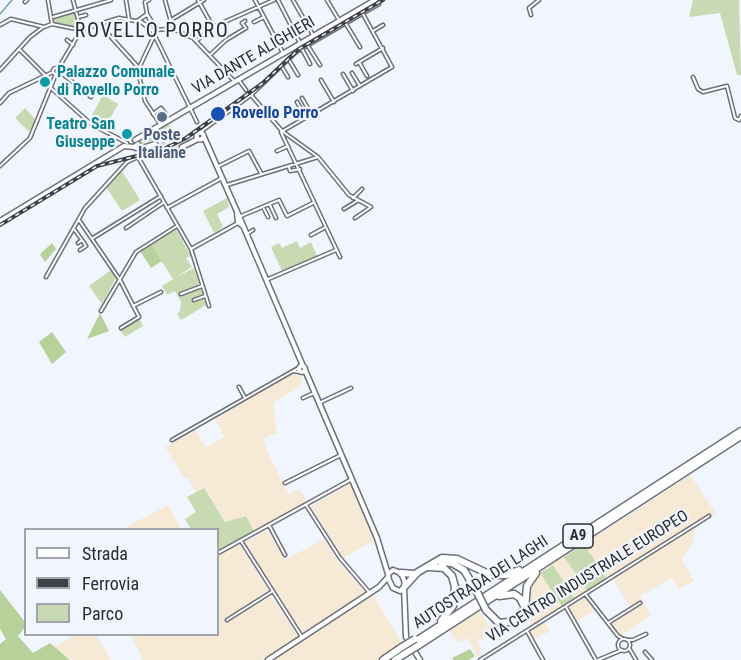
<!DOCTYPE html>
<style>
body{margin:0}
#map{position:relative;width:741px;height:660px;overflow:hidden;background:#f1f5fd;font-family:"Roboto Condensed",sans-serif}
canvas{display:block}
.legend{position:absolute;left:24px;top:528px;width:195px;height:108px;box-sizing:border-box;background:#f1f5fd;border:2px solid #a1a5ab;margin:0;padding:8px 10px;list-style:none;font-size:18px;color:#2a2c30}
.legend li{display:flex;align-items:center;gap:12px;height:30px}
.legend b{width:30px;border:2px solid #a1a5ab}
</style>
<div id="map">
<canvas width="741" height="660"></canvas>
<ul class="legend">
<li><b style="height:8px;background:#fff"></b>Strada</li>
<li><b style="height:8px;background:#3f4145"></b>Ferrovia</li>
<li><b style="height:16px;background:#c8dab2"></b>Parco</li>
</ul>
</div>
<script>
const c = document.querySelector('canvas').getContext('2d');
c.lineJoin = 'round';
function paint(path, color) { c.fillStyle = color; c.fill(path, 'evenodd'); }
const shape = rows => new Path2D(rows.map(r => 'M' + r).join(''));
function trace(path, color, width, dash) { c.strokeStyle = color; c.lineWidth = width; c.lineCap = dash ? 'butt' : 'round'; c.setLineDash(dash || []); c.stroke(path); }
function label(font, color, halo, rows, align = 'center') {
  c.font = font + ' "Roboto Condensed",sans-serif'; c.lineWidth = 4.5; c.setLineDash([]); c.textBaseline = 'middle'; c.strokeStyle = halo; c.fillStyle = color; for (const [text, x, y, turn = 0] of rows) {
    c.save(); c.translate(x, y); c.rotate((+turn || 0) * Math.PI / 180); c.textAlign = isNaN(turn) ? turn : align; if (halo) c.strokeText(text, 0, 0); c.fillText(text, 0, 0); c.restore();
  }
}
const industrial = shape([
 [292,374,302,376,301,386,273,403,277,433,263,439,269,456,289,494,300,489,307,502,254,531,246,516,226,522,203,488,196,492,188,478,185,479,165,447,195,430,206,447,224,437,215,419],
 [690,475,716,514,709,515,681,532,608,580,584,544],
 [351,483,375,540,343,558,311,506],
 [168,505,181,529,123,529],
 [696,524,692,544,682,559,694,581,679,589,672,578,640,596,651,616,620,636,607,621,631,607,612,579],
 [268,530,285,560,324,539,339,563,366,593,303,634,244,543],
 [239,543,269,591,224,619,226,623,271,596,298,636,262,660,143,660,131,635,218,634,218,555],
 [563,556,588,593,572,604,570,601,574,597,552,563],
 [540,573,563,608,533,626,528,618,531,607,530,586],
 [373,595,400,640,401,646,380,660,272,660],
 [587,596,597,609,576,622,568,608],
 [479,611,488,625,499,629,478,641,482,655,479,660,468,638,458,643,449,630],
 [545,622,550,631,533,640,529,633],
 [76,635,96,635,111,660,72,660,54,647]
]);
const green = shape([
 [693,0,739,0,741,75,737,75,720,13,689,17],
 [74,11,79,28,54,22,54,19],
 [103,95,118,104,106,126,110,120,114,123,110,130,90,119],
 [25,108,35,119,33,128,28,131,15,118],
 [168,123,176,140,169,143,169,138,165,136,155,139,143,146,139,145,146,135],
 [122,171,140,200,122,211,106,187],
 [227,198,229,207,217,214,223,227,214,233,203,211],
 [176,229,191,256,186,258,192,267,173,279,194,268,206,305,181,320,177,314,180,311,181,302,175,291,167,295,162,286,173,279,151,244],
 [297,241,300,248,311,242,317,256,282,271,271,247,279,243,282,248],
 [111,270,116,278,102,304,89,286],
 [139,318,143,326,125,337,120,330],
 [204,488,225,522,246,516,254,531,218,550,218,530,191,529,185,519,196,512,187,497],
 [584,544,607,579,587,591,564,557],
 [553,565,574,597,563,608,540,573]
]);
const forest = shape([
 [52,243,56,249,45,262,40,254],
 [151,244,162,261,151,268,140,251],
 [100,313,109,331,87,339],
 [52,332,66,352,52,364,39,342],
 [0,590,25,622,25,627,18,636,33,653,50,643,70,660,0,660,0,644,6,639,0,629],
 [470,649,475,656,469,660,453,660,452,658]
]);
const stream = shape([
 [0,14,12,0]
]);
const tertiaryTunnel = shape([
 [155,144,163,143,174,149,182,147]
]);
const pedestrian = shape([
 [147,15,153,27,151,28,139,20,147,15]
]);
const minor = shape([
 [48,0,52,24],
 [73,0,81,30],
 [126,0,129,19],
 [149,0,145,2,147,14,156,28],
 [165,0,173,29],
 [198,0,213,27],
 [255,0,283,53],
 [278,0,300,43],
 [293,0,313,35],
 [327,0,339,20],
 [25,2,27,0],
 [531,15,529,8,539,0],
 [53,17,111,0],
 [78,17,86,15],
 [171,20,204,0],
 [137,21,147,14],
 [254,22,264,17],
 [346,24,360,47],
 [0,25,11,19,44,27,52,24,81,30,119,18,141,22,151,30,173,29,193,38,234,81],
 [100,25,139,68],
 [152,30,197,122],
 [373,31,383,25],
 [154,36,139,68,140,80,145,101,160,124],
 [67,40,73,45],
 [196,41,213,27,274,0],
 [308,46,320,65],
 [19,49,45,75],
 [302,49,310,64],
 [210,55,226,40,246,28,242,23,245,21],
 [289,60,298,75],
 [359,62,367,76],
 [356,64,383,48],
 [282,67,288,77],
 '53 71a3 3 0 1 1 6 0a3 3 0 1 1-6 0Z',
 [58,69,81,30],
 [0,70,30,37,42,28],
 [59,71,91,97],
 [352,73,360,86],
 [343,74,353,91],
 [693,77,698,89,703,92,727,86,735,118,739,120,741,116],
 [238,79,246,90],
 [321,80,334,102],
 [51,88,91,124,127,143],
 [251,95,282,131,318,157,349,195,371,207,355,218],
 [302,98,311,114],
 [297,102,306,117],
 [0,103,9,93,53,72],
 [153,114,161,108,165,113],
 [199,133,251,95,296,52,379,4],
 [277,151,288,146],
 [0,166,30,138,56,74],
 [217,167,249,151,261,173],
 [289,167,290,171,300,169],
 [227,185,318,157],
 [353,198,362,189],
 [270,205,276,218],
 [167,208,222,178],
 [264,209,268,217],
 [344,209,357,201],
 [241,216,279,200,287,216,313,203],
 [79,220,120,280,139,317,121,328],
 [126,228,163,203],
 [74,229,82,240,78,243],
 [247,234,253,230],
 [311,235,324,228],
 [93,238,161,196],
 [191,249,238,223],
 [80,250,86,246,82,240],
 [340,257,281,132,392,67,363,14],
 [46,277,85,208,127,162,138,157,191,249,209,306],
 [266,280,336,250],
 [181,294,202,286],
 [194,300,205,296],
 [133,306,161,292],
 [101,311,136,252,177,226],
 [293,371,300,372],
 [239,387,245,398],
 [303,398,314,393],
 [319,403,351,388],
 [172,440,300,367],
 [285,483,341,455],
 [306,505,340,558,369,592],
 [269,525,285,555],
 [241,541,302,637],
 [218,553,352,479],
 [586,595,618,636,623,639],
 [566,607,596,660],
 [227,620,273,591],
 [608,623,640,603],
 [527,631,543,660],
 '618 645a6 6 0 1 1 12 0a6 6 0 1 1-12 0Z',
 [627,640,633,640,646,634],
 [629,648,636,660],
 [645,652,652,660],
 [480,660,709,516],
 [598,660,622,650]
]);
const tertiary = shape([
 '196.5 136a3.5 3.5 0 1 1 7 0a3.5 3.5 0 1 1-7 0Z',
 [204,137,239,216],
 [135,140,375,0],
 [182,147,198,139],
 [136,148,143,148,155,144],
 [237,212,238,222,243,226],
 [239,216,303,366],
 [0,221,124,146,134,147,138,144],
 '299 369a3 3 0 1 1 6 0a3 3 0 1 1-6 0Z',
 [305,370,377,538,388,574],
 [393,570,401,573,404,580,405,586,400,591,393,588,389,580,388,574,393,570],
 [404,587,406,637,420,660],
 [268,660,379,587,388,577]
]);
const motorway = shape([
 [441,562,452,563,464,570,478,594],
 [429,567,444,568,452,576,455,587,453,606,441,621],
 [401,573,415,574],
 [405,586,418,572,442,558,457,559,491,575,506,575,519,570],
 [499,596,514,594,520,598,524,606],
 [486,610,499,623,517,621,525,609,527,586,536,573],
 [416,641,741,431],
 [419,645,741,436],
 [383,660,402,647],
 [395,660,406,653]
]);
const rail = shape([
 [0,225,97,166,164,149,186,138,263,83,299,49,383,0]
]);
const motorwayBridge = shape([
 [478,594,486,610],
 [402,647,415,639],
 [406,653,419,645]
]);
const markers = [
 [45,82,6,"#0f9aa8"],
 [218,114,8,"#1a4fb4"],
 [162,117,6,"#5c6f8a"],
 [127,134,6,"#0f9aa8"]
];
const shields = [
 [578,536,30]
];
const shieldNames = [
 ["A9",578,536]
];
const streetNames = [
 ["VIA DANTE ALIGHIERI",254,56,-30],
 ["VIA CENTRO INDUSTRIALE EUROPEO",588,577,-32],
 ["AUTOSTRADA DEI LAGHI",481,583,-33]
];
const cultureNames = [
 ["Palazzo Comunale",57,73],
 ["di Rovello Porro",57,91],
 ["Teatro San",115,125,"right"],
 ["Giuseppe",115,143,"right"]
];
const transitNames = [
 ["Rovello Porro",232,114]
];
const serviceNames = [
 ["Poste",162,136],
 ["Italiane",162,154]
];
const quarterNames = [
 ["ROVELLO PORRO",152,32]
];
paint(industrial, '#f6e9d5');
paint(green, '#c8dab2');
paint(forest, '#b8d09a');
trace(stream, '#74a3b8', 1.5);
trace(tertiaryTunnel, '#c9cdd4', 4, [4, 2]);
trace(pedestrian, '#6c7079', 4.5);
trace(minor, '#6c7079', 5);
trace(tertiary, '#6c7079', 7);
trace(motorway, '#6c7079', 9);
trace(pedestrian, '#fff', 1.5);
trace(minor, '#fff', 2);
trace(tertiary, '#fff', 4);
trace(motorway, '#fff', 6);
trace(rail, '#3f4145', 4);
trace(rail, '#f1f5fd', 1.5, [4.5]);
trace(motorwayBridge, '#6c7079', 9, []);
trace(motorwayBridge, '#fff', 6);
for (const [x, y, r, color] of markers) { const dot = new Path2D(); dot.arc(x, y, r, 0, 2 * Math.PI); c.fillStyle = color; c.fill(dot); trace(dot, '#f1f5fd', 2); }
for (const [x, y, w] of shields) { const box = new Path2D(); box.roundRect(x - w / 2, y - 12, w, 24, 4.5); c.fillStyle = '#f1f5fd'; c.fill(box); trace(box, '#2a2c30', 1.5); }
label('bold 15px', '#2a2c30', null, shieldNames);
label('16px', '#2a2c30', '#f1f5fd', streetNames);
label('bold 16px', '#0d838f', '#f1f5fd', cultureNames, 'left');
label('bold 16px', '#164399', '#f1f5fd', transitNames, 'left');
label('bold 16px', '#4e5e75', '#f1f5fd', serviceNames);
c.letterSpacing = '1.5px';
label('20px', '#2a2c30', '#f1f5fd', quarterNames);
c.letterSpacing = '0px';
</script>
